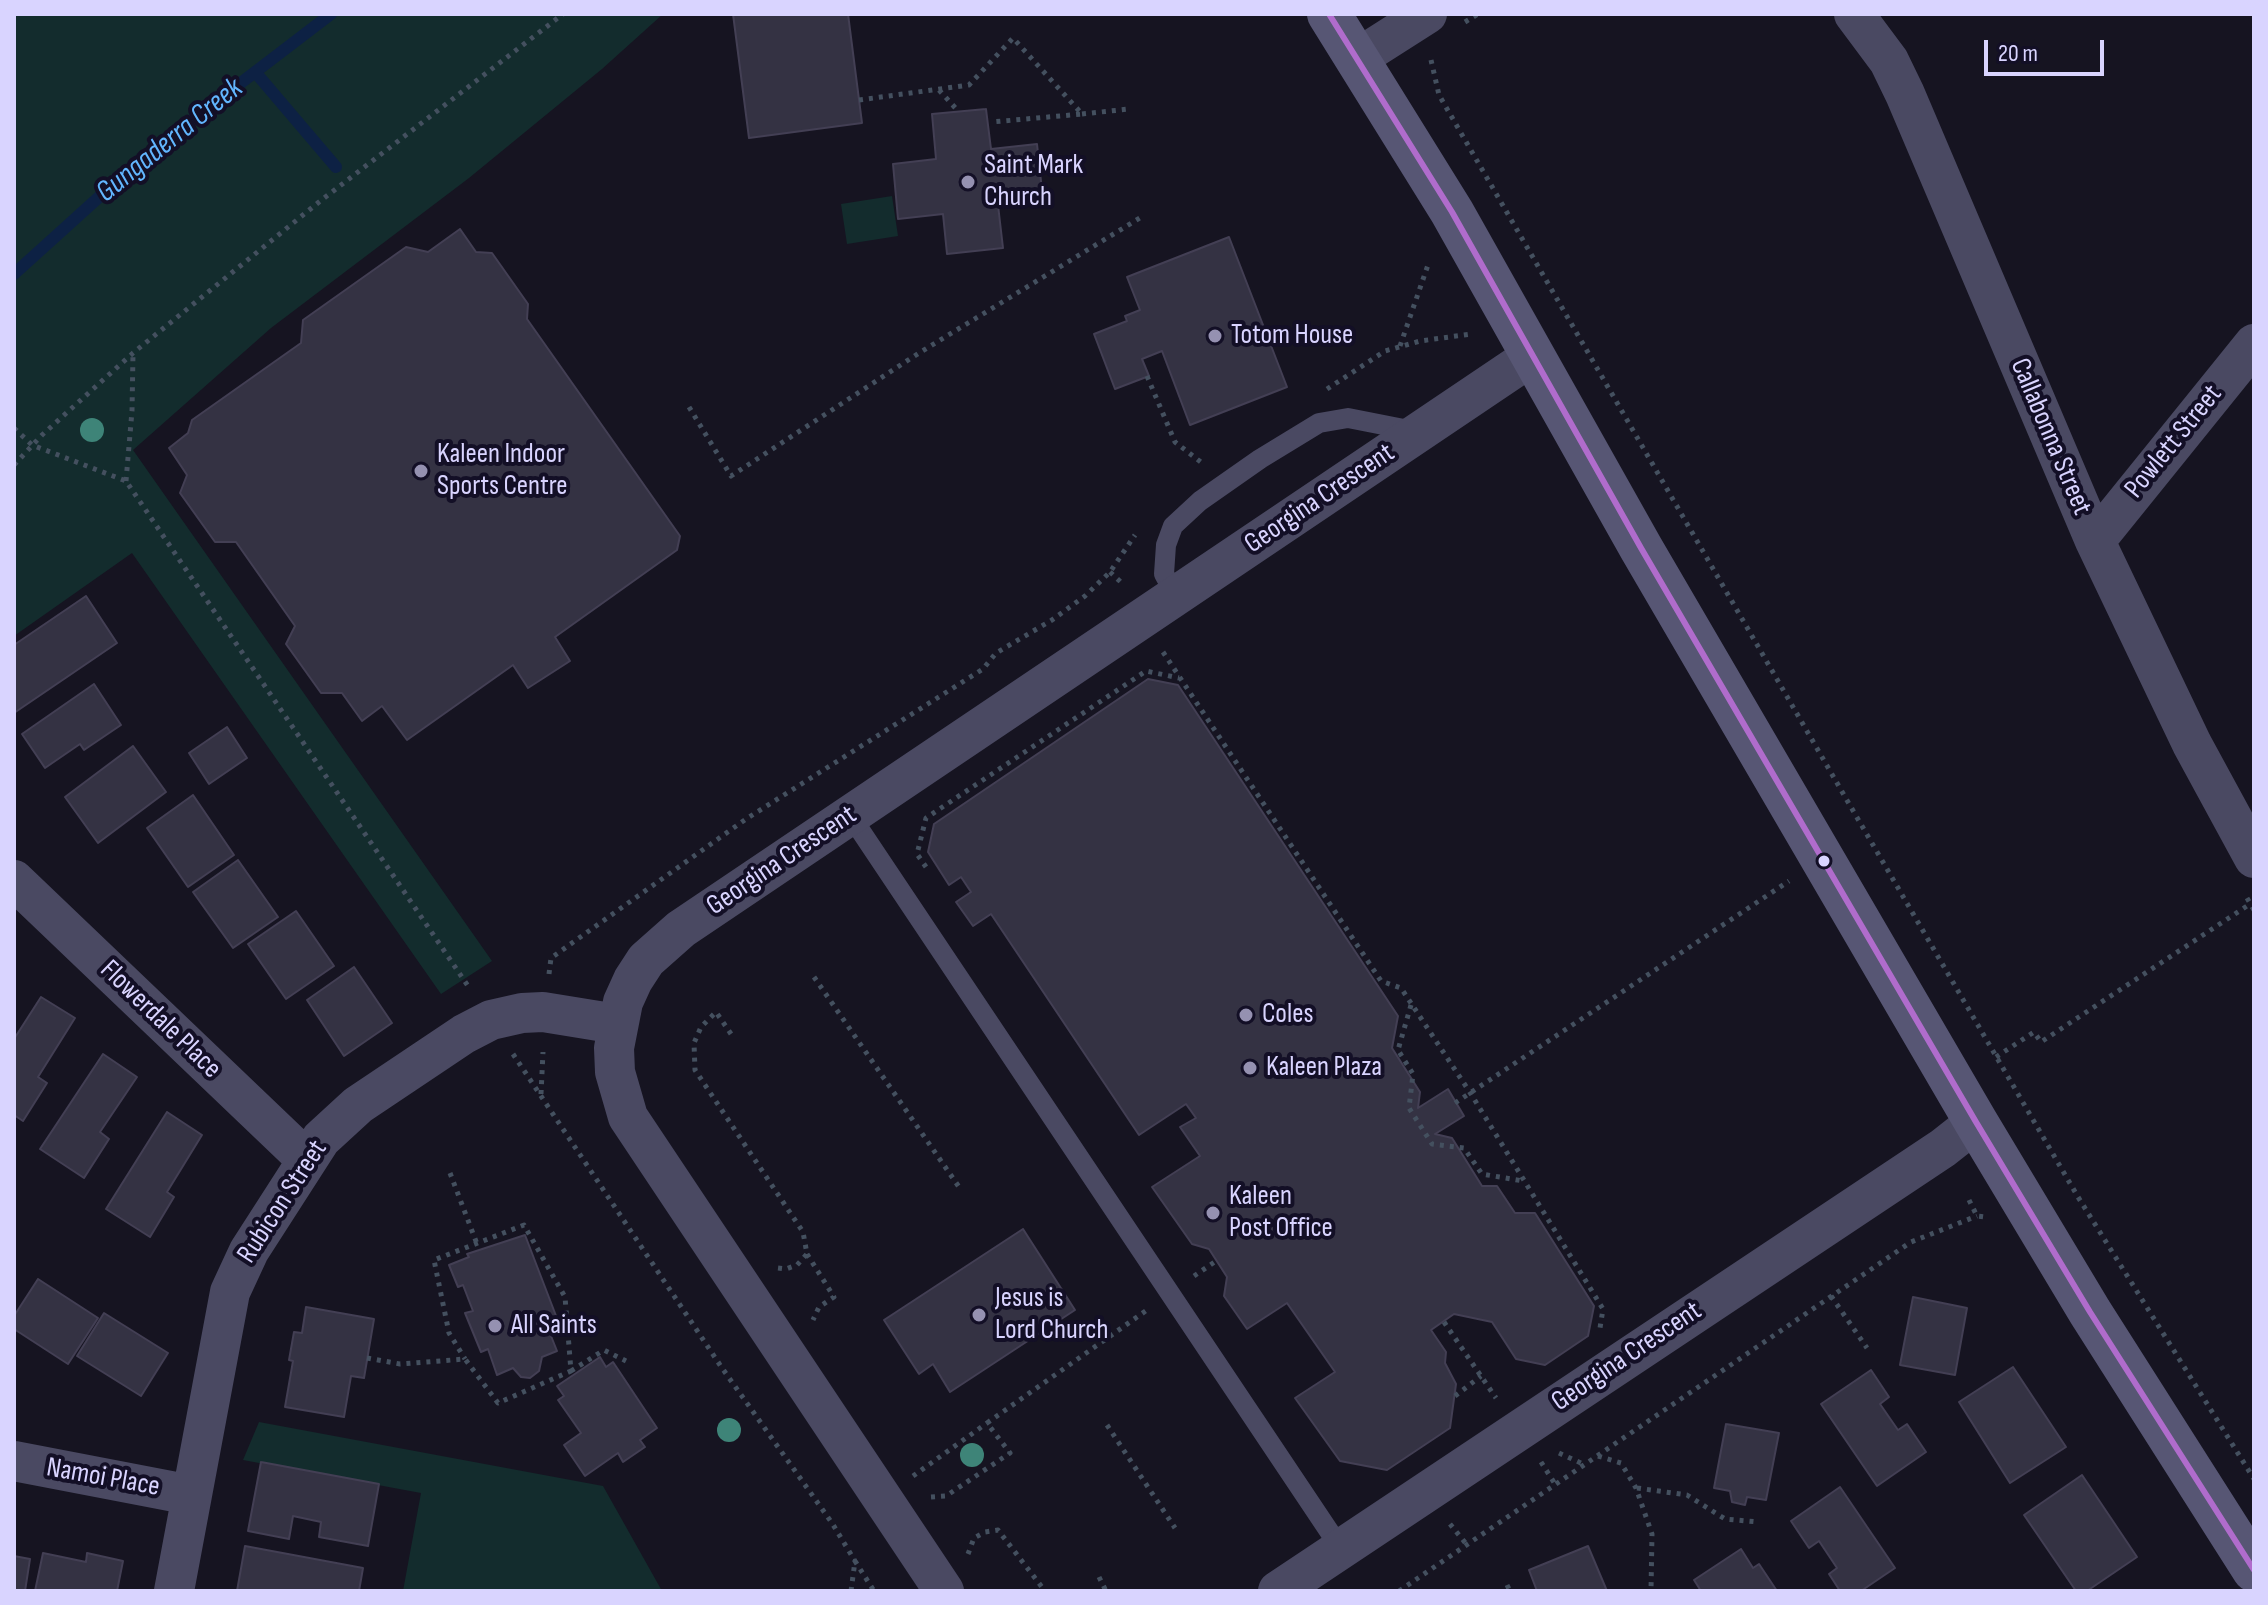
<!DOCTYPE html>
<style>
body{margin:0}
#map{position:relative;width:2268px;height:1605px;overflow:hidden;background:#161421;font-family:"Sofia Sans Condensed",sans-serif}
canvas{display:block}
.frame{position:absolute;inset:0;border:16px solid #d9d4ff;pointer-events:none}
.scale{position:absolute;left:1984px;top:40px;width:120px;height:36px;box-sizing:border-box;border:4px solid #d9d4ff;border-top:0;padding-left:10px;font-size:24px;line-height:28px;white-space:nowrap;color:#d9d4ff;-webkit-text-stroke:6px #130f26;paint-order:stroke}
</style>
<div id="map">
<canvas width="2268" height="1605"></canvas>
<div class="frame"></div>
<div class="scale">20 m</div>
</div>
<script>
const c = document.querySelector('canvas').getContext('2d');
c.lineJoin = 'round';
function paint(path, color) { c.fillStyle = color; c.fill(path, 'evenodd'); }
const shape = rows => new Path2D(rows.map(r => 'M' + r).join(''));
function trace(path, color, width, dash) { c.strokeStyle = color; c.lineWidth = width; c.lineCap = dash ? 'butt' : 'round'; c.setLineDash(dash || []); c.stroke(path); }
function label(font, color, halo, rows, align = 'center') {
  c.font = font + ' "Sofia Sans Condensed",sans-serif'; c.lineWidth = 8; c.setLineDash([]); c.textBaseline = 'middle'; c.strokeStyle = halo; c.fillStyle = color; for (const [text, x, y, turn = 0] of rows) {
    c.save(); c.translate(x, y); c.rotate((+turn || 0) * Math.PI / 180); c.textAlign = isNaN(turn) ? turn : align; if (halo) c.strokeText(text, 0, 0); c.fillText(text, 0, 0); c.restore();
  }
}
const green = shape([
 [14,14,663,14,602,69,469,178,271,328,133,450,492,961,441,994,132,553,14,636],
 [892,196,898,236,847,244,841,204],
 [259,1422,603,1486,662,1591,403,1591,421,1493,243,1460]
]);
const stream = shape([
 [256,73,336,167],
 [14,274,140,160,331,14]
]);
const building = shape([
 [733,14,848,14,862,123,749,138,733,14],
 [986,109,991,149,1037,144,1043,200,998,205,1003,248,947,254,943,214,898,219,893,164,936,159,932,114,986,109],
 [460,229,476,252,492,253,528,304,527,319,680,536,677,550,555,637,570,661,528,688,513,665,407,740,382,706,362,721,342,693,321,693,286,644,295,626,236,542,215,542,180,493,187,475,169,448,188,433,192,420,301,343,303,320,406,247,428,252,460,229],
 [1229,237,1287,387,1190,425,1162,351,1142,359,1149,376,1115,389,1094,334,1127,321,1125,316,1140,310,1127,277,1229,237],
 [86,596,117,643,14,713,14,645,86,596],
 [1148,679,1178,685,1398,1016,1392,1048,1420,1092,1418,1108,1448,1089,1464,1116,1435,1134,1452,1138,1482,1186,1497,1186,1515,1213,1535,1213,1594,1306,1588,1336,1545,1365,1516,1359,1492,1322,1454,1314,1431,1330,1446,1352,1445,1363,1456,1384,1450,1428,1387,1470,1340,1461,1295,1398,1335,1372,1287,1303,1247,1329,1224,1296,1227,1277,1209,1249,1192,1244,1152,1187,1200,1156,1180,1127,1196,1118,1186,1104,1139,1135,991,914,973,926,956,902,971,892,961,877,949,885,928,852,934,824,1148,679],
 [94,684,121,725,84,750,80,744,45,768,22,734,94,684],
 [227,727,247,758,209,784,189,753,227,727],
 [133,746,166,792,98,843,65,797,133,746],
 [193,795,234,855,188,887,147,828,193,795],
 [238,860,278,917,233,948,193,892,238,860],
 [296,911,334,966,286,999,248,944,296,911],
 [354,967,392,1023,344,1056,307,1000,354,967],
 [41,997,75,1018,38,1077,47,1083,23,1121,14,1115,14,1039,41,997],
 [103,1054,137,1077,100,1132,109,1139,84,1178,40,1149,103,1054],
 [167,1112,202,1135,167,1192,174,1197,150,1237,106,1209,167,1112],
 [1023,1229,1075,1310,950,1392,933,1364,919,1374,884,1320,1023,1229],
 [525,1235,558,1321,547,1326,557,1351,542,1357,539,1371,530,1378,521,1377,513,1368,497,1375,488,1349,481,1352,465,1313,473,1311,463,1285,458,1287,449,1265,469,1257,467,1254,525,1235],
 [38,1279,98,1318,68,1364,14,1329,14,1316,38,1279],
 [1913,1297,1967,1308,1955,1375,1900,1365,1913,1297],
 [306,1307,374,1319,364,1378,351,1376,344,1417,285,1407,293,1361,289,1360,294,1332,302,1333,306,1307],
 [104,1313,168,1353,141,1396,77,1356,104,1313],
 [600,1357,606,1367,613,1362,657,1428,640,1440,645,1447,623,1462,618,1453,585,1476,564,1445,581,1433,558,1400,564,1396,557,1386,600,1357],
 [2013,1367,2066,1447,2010,1483,1959,1402,2013,1367],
 [1871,1370,1889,1397,1880,1404,1898,1430,1907,1424,1926,1452,1877,1486,1821,1404,1871,1370],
 [1726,1424,1779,1433,1766,1500,1747,1497,1745,1505,1732,1502,1730,1491,1714,1488,1726,1424],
 [261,1462,379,1484,368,1546,319,1537,321,1522,293,1516,289,1539,248,1531,261,1462],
 [2082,1475,2137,1557,2087,1591,2076,1591,2024,1515,2082,1475],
 [1840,1487,1895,1568,1861,1591,1840,1591,1829,1574,1837,1568,1819,1541,1809,1548,1791,1521,1840,1487],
 [245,1546,363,1568,359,1591,237,1591,245,1546],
 [1588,1546,1607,1591,1537,1591,1529,1570,1588,1546],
 [1741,1549,1753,1568,1759,1564,1777,1591,1701,1591,1694,1580,1741,1549],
 [43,1553,86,1562,87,1553,123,1561,117,1591,35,1591,43,1553],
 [14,1556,30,1559,25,1591,14,1591,14,1556]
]);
const path = shape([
 [1465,22,1478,14],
 [1431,60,1439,95,1848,802,2078,1197,2254,1479],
 [939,90,959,112],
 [859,100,969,85,1013,38,1082,114,992,122],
 [1082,114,1129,109],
 [1400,346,1429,262],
 [1147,376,1175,442,1202,463],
 [1327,389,1385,351,1420,341,1471,334],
 [689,407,731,476,919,353,1143,216],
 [14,428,32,445,126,481,468,986],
 [14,465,42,435,133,353,319,202,563,14],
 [126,481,132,411,133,354],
 [1110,572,1124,585],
 [1163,652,1381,981,1401,988,1471,1094,1603,1309,1600,1328],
 [926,867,917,854,926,818,1146,671,1179,678],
 [2247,898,2254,910],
 [549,974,551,958,746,819,983,669,996,653,1052,620,1085,596,1110,572,1135,535],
 [814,977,959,1187],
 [1411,1005,1398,1050,1413,1074,1409,1108,1432,1144,1464,1148,1482,1174,1523,1181],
 [731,1034,716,1012,701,1027,694,1043,695,1070,803,1232,807,1254,797,1265,786,1269,778,1268],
 [513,1054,722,1368,832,1523,855,1561],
 [1996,1057,2034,1032,2041,1042,2250,904],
 [541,1094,543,1052],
 [1455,1103,1789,881],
 [450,1173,477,1244],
 [1969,1200,1977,1216,1985,1217],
 [807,1254,834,1297,819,1307,813,1320],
 [1194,1276,1216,1261],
 [1831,1296,1867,1348],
 [1444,1322,1496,1398],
 [367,1358,400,1364,465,1359,498,1403,571,1371,565,1297,524,1225,434,1260,449,1333,465,1359],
 [571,1371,604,1350,626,1361],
 [1455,1396,1481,1376],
 [1107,1425,1175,1528],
 [1559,1453,1583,1464],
 [1598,1456,1621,1463,1636,1488,1652,1534,1651,1591],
 [1541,1462,1555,1484],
 [913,1476,987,1423],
 [1637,1488,1687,1495,1725,1519,1758,1522],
 [931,1497,946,1496,1010,1453,987,1423,1147,1310],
 [1450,1524,1467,1545],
 [968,1554,974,1538,985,1532,998,1530,1045,1591],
 [1099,1577,1106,1591],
 [1507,1585,1510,1591],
 [851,1591,855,1561,874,1591],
 [1399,1591,1911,1242,1977,1216]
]);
const lane = shape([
 [1176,596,1164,574,1166,545,1173,526,1200,501,1260,459,1319,423,1348,418,1419,432],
 [850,815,1341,1549]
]);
const street = shape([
 [1854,14,1889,61,1905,94,2095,541,2192,744,2254,858],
 [1358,58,1427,14],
 [2095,541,2254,344],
 [14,880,306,1159],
 [14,1461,191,1495],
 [174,1591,230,1292,249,1251,321,1139,358,1105,464,1034,491,1020,522,1013,543,1012,617,1024],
 [944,1591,628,1117,615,1072,614,1048,623,1002,633,980,646,960,681,929,1532,356],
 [1278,1591,1943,1148,1976,1122]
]);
const secondary = shape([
 [1329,14,1452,212,1641,548,1976,1122,2090,1312,2254,1570]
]);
const bus1 = shape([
 [1329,14,1452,212,1641,548,1976,1122,2090,1312,2254,1570]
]);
const trees = [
 [92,430],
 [729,1430],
 [972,1455]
];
const markers = [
 [968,182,8,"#9591b1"],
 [1215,336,8,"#9591b1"],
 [421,471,8,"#9591b1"],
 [1824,861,7,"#d9d4ff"],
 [1246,1015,8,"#9591b1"],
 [1250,1068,8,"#9591b1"],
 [1213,1213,8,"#9591b1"],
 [979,1315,8,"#9591b1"],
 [495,1326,8,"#9591b1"]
];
const poiNames = [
 ["Saint Mark",984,166],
 ["Church",984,198],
 ["Totom House",1231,336],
 ["Kaleen Indoor",437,455],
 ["Sports Centre",437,487],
 ["Coles",1262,1015],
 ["Kaleen Plaza",1266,1068],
 ["Kaleen",1229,1197],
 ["Post Office",1229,1229],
 ["Jesus is",995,1299],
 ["Lord Church",995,1331],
 ["All Saints",511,1326]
];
const streetNames = [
 ["Callabonna Street",2050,437,67],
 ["Powlett Street",2174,442,-51],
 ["Georgina Crescent",1320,499,-34],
 ["Georgina Crescent",782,861,-34],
 ["Flowerdale Place",160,1020,44],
 ["Rubicon Street",283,1202,-57],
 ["Georgina Crescent",1627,1357,-34],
 ["Namoi Place",103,1478,10]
];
const waterNames = [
 ["Gungaderra Creek",170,141,-39]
];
paint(green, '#132c2d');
trace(stream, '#0d2144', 12);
paint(building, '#343243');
trace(building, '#433f54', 2);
trace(path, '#44505f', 5, [4, 6]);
trace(lane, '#4a4962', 20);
trace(street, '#4a4962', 40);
trace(secondary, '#575674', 44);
trace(bus1, '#b06ccc', 6);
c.fillStyle = '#3e8478';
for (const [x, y] of trees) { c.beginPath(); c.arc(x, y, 12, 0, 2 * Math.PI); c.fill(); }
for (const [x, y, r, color] of markers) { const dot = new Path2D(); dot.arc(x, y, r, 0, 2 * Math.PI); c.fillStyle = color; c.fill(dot); trace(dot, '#130f26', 3); }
label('28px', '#d9d4ff', '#130f26', poiNames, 'left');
label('28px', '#d9d4ff', '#130f26', streetNames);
label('italic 30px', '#62b6ff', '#130f26', waterNames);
</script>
